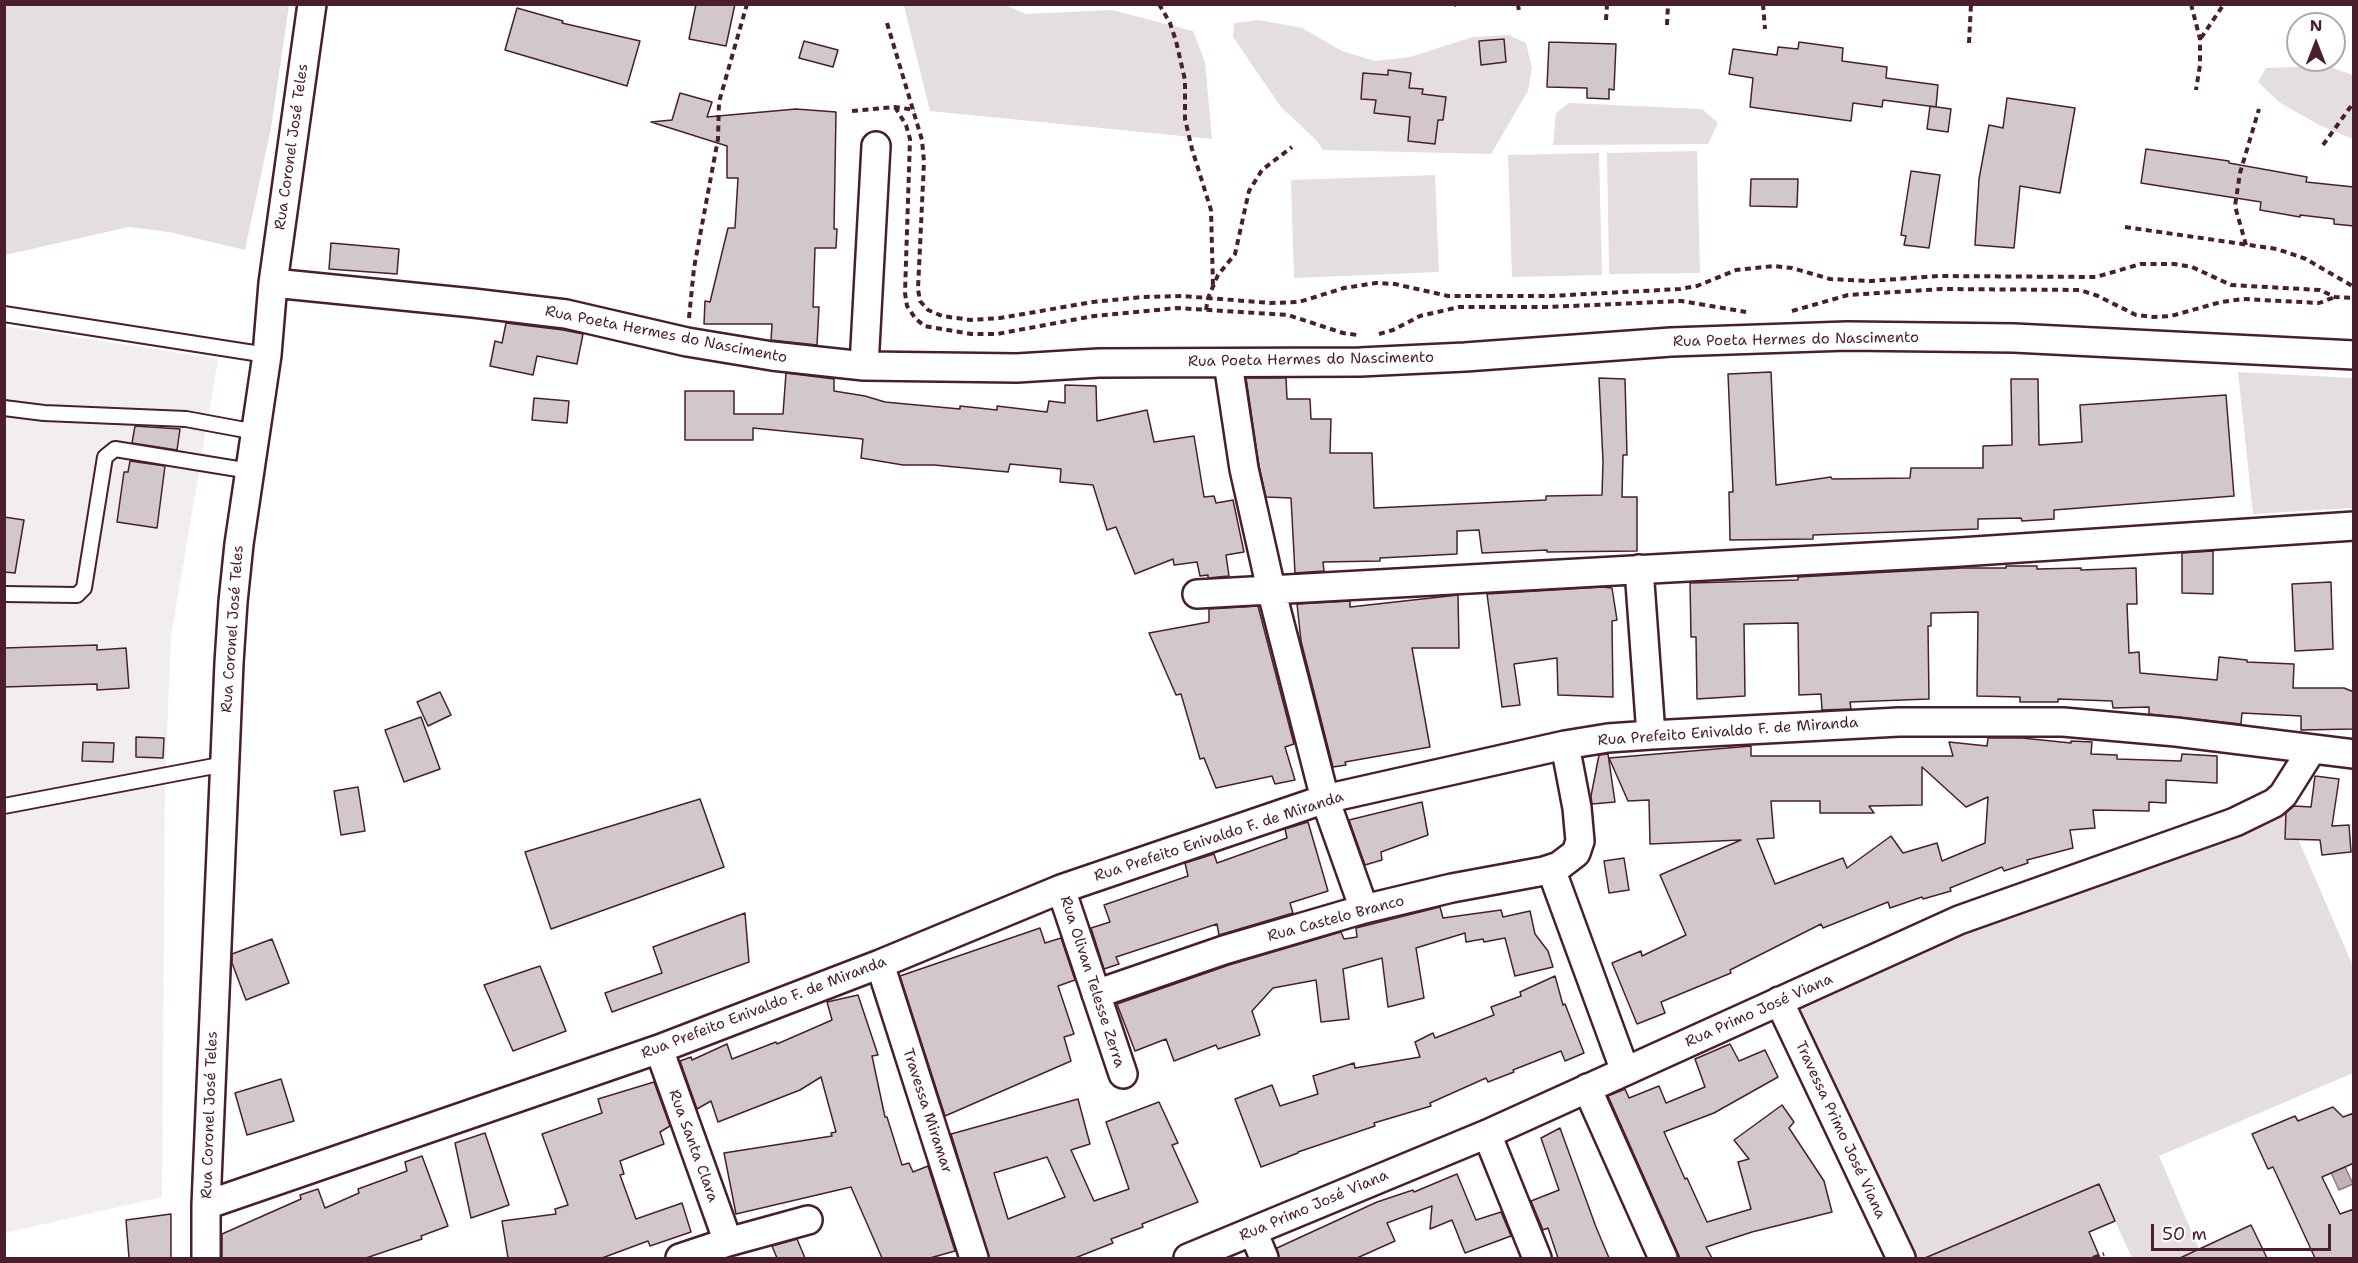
<!DOCTYPE html>
<meta charset="utf-8">
<style>
body{margin:0}
#map{position:relative;width:2358px;height:1263px;overflow:hidden;background:#fff;font-family:"Shantell Sans",sans-serif}
canvas{display:block}
.frame{position:absolute;inset:0;border:6px solid #4a1f2b;pointer-events:none}
.north{position:absolute;left:2286px;top:12px;width:60px;height:60px;box-sizing:border-box;background:#fff;border:2px solid #b7a5aa;border-radius:50%;rotate:0deg;font-size:16px;font-weight:700;line-height:24px;text-align:center;color:#4a1f2b}
.north::after{content:'';display:block;margin:auto;width:21px;height:27px;background:#4a1f2b;clip-path:polygon(50% 0,100% 100%,50% 72%,0 100%)}
.scale{position:absolute;left:2151px;top:1224px;width:180px;height:27px;box-sizing:border-box;border:3px solid #4a1f2b;border-top:0;padding-left:8px;font-size:18px;line-height:21px;white-space:nowrap;color:#4a1f2b;-webkit-text-stroke:4px #fff;paint-order:stroke}
</style>
<div id="map">
<canvas width="2358" height="1263"></canvas>
<div class="frame"></div>
<div class="north">N</div>
<div class="scale">50 m</div>
</div>
<script>
const c = document.querySelector('canvas').getContext('2d');
c.lineJoin = 'round';
function paint(path, color) { c.fillStyle = color; c.fill(path, 'evenodd'); }
const shape = rows => new Path2D(rows.map(r => 'M' + r).join(''));
function trace(path, color, width, dash) { c.strokeStyle = color; c.lineWidth = width; c.lineCap = dash ? 'butt' : 'round'; c.setLineDash(dash || []); c.stroke(path); }
function label(font, color, halo, rows, align = 'center') {
  c.font = font + ' "Shantell Sans",sans-serif'; c.lineWidth = 4.5; c.setLineDash([]); c.textBaseline = 'middle'; c.strokeStyle = halo; c.fillStyle = color; for (const [text, x, y, turn = 0] of rows) {
    c.save(); c.translate(x, y); c.rotate((+turn || 0) * Math.PI / 180); c.textAlign = isNaN(turn) ? turn : align; if (halo) c.strokeText(text, 0, 0); c.fillText(text, 0, 0); c.restore();
  }
}
const built = shape([
 [4,326,218,359,171,637,165,785,162,1197,5,1233]
]);
const green = shape([
 [5,4,289,5,271,128,245,250,169,232,129,227,5,255],
 [906,5,1005,5,1026,14,1112,10,1193,31,1205,62,1212,139,930,111,904,6],
 [1259,20,1302,28,1342,51,1375,61,1410,57,1473,37,1509,35,1526,43,1532,68,1528,91,1491,154,1323,150,1317,141,1281,107,1233,37,1234,23],
 [2327,66,2353,75,2353,139,2319,125,2279,102,2258,82,2266,68],
 [1569,103,1702,109,1718,123,1708,144,1553,145,1556,113],
 [1697,151,1700,273,1609,274,1607,153],
 [1599,153,1602,275,1512,277,1508,155],
 [1435,175,1439,272,1294,278,1291,180],
 [2238,372,2353,378,2353,508,2253,514],
 [2277,790,2353,966,2353,1073,2159,1156,2203,1258,2132,1258,2115,1221,2027,1258,1909,1258,1795,997]
]);
const water = shape([
 [2341,1158,2353,1184,2339,1190,2327,1164,2341,1158]
]);
const building = shape([
 [696,4,735,4,726,46,689,39,696,4],
 [517,8,563,21,562,23,640,41,627,86,505,50,517,8],
 [1504,39,1506,62,1481,65,1479,41,1504,39],
 [804,41,838,50,833,67,799,58,804,41],
 [1549,42,1616,44,1614,90,1609,89,1609,99,1587,98,1587,88,1547,87,1549,42],
 [1799,42,1843,48,1842,61,1887,67,1886,78,1938,85,1936,107,1883,100,1882,107,1853,103,1851,121,1750,107,1753,78,1729,74,1733,49,1777,55,1778,47,1798,49,1799,42],
 [1388,70,1411,73,1409,88,1423,89,1422,94,1446,97,1443,120,1438,120,1435,144,1408,141,1410,117,1374,113,1376,100,1361,99,1363,73,1388,75,1388,70],
 [680,93,712,102,707,117,796,109,836,112,834,229,837,229,836,248,815,248,813,307,819,307,817,345,771,340,772,324,704,324,705,301,710,302,728,228,735,228,738,178,727,178,727,146,651,122,672,120,680,93],
 [2007,98,2075,108,2060,193,2020,186,2014,248,1975,245,1979,179,1989,125,2003,128,2007,98],
 [1930,106,1951,109,1948,132,1927,129,1930,106],
 [2146,149,2229,161,2229,163,2307,177,2306,182,2354,187,2354,226,2334,224,2334,219,2300,215,2300,217,2260,210,2261,202,2141,183,2146,149],
 [1911,171,1940,175,1929,248,1904,245,1906,236,1901,235,1911,171],
 [1751,179,1798,179,1797,207,1750,206,1751,179],
 [331,243,399,249,397,274,329,269,331,243],
 [506,323,563,330,583,334,577,364,537,356,533,375,490,366,495,341,502,343,506,323],
 [1771,372,1776,485,1831,477,1832,479,1910,478,1911,468,1983,468,1983,446,2012,445,2011,379,2038,379,2039,445,2082,442,2080,405,2226,395,2234,496,2054,510,2054,519,2022,521,2021,518,1978,519,1978,529,1813,535,1813,539,1730,540,1729,492,1733,492,1728,374,1771,372],
 [786,373,834,379,834,391,865,396,885,402,960,409,960,406,997,410,997,406,1047,412,1049,401,1065,403,1065,385,1096,386,1097,421,1147,410,1154,442,1194,436,1204,497,1214,496,1216,503,1233,500,1244,552,1226,555,1229,576,1208,578,1208,575,1200,576,1197,562,1174,565,1173,559,1135,574,1116,527,1107,530,1093,485,1060,482,1061,469,1010,464,1008,472,934,465,903,465,861,458,863,439,753,428,753,440,685,440,685,391,734,391,734,414,783,414,786,373],
 [1246,378,1286,378,1287,399,1310,399,1311,419,1331,419,1330,453,1372,453,1374,508,1546,500,1546,496,1602,495,1603,461,1599,378,1625,379,1627,455,1623,455,1622,497,1637,497,1637,551,1547,552,1547,550,1482,553,1479,530,1457,531,1457,554,1380,558,1380,561,1323,562,1324,571,1295,573,1291,498,1266,497,1259,466,1246,378],
 [534,398,569,401,567,423,532,420,534,398],
 [135,426,180,429,177,450,132,443,135,426],
 [130,461,165,466,157,528,117,522,124,472,128,472,130,461],
 [4,517,24,520,15,573,4,572,4,517],
 [2213,551,2213,594,2182,593,2182,553,2213,551],
 [2006,566,2037,566,2037,569,2081,568,2081,570,2136,568,2137,604,2127,604,2129,653,2139,652,2140,673,2217,680,2219,657,2247,660,2247,662,2294,664,2293,688,2344,688,2354,692,2354,729,2301,730,2301,716,2242,713,2241,724,2149,714,2149,707,2113,708,2112,701,2058,699,2058,702,2020,702,2020,697,1977,696,1978,612,1931,613,1931,626,1928,626,1929,699,1850,702,1851,709,1822,710,1821,694,1799,695,1798,623,1744,624,1745,696,1697,699,1696,637,1691,637,1690,583,1798,580,1798,577,1962,568,2006,568,2006,566],
 [2331,582,2333,649,2295,651,2292,584,2331,582],
 [1602,587,1612,588,1617,620,1612,621,1613,697,1558,695,1557,658,1514,664,1520,705,1502,707,1487,594,1602,587],
 [1458,595,1459,648,1412,648,1430,747,1345,762,1346,765,1333,767,1301,641,1297,604,1350,601,1350,607,1458,595],
 [1258,606,1294,744,1285,747,1295,780,1275,784,1272,776,1216,788,1204,758,1200,759,1181,694,1176,695,1149,633,1209,622,1209,609,1258,606],
 [97,645,97,650,126,648,129,688,97,690,97,684,4,687,4,648,97,645],
 [440,692,451,715,428,726,417,702,440,692],
 [421,717,440,769,404,782,385,730,421,717],
 [136,737,164,738,163,758,136,757,136,737],
 [1988,738,2022,738,2071,743,2071,741,2092,742,2091,754,2117,755,2117,759,2181,761,2182,754,2217,756,2217,783,2166,780,2166,803,2149,802,2149,811,2093,810,2095,828,2070,830,2073,848,2027,860,2028,863,2004,871,2002,867,1950,888,1951,891,1923,899,1922,897,1890,908,1888,902,1823,928,1821,924,1730,970,1731,973,1661,1002,1665,1013,1637,1024,1612,963,1641,951,1642,956,1686,935,1660,875,1741,840,1650,844,1649,800,1628,801,1609,758,1751,746,1751,756,1953,756,1949,742,1987,746,1988,738],
 [1922,767,1966,807,1988,797,1985,843,1942,861,1937,843,1903,853,1891,836,1847,868,1843,858,1775,884,1757,839,1774,838,1771,801,1820,801,1820,813,1874,813,1869,806,1922,805,1922,767],
 [83,742,114,743,113,762,82,761,83,742],
 [1608,754,1615,802,1592,804,1591,796,1599,755,1608,754],
 [2315,776,2339,779,2332,826,2349,825,2351,852,2322,855,2320,840,2285,839,2286,813,2294,806,2311,807,2315,776],
 [358,787,365,831,341,835,334,791,358,787],
 [700,799,724,867,551,929,525,852,700,799],
 [1422,802,1428,835,1381,852,1382,860,1365,865,1349,820,1422,802],
 [1308,822,1328,891,1290,903,1293,913,1219,935,1217,924,1116,957,1119,964,1104,969,1091,928,1110,922,1104,905,1188,876,1185,863,1214,854,1217,863,1287,838,1285,829,1308,822],
 [1624,858,1629,890,1609,893,1604,861,1624,858],
 [1440,907,1443,918,1501,910,1503,917,1530,911,1535,934,1548,951,1553,967,1515,976,1505,938,1484,942,1483,939,1466,942,1465,933,1416,948,1424,998,1388,1007,1382,958,1343,969,1349,1019,1321,1022,1316,980,1273,988,1252,1011,1260,1035,1218,1049,1216,1045,1174,1061,1166,1039,1135,1051,1117,1004,1229,965,1341,932,1344,939,1357,937,1356,928,1440,907],
 [745,913,749,962,612,1012,605,993,662,973,653,947,745,913],
 [1040,928,1045,943,1061,938,1075,980,1058,986,1074,1034,1064,1037,1071,1061,945,1116,900,976,1040,928],
 [272,939,289,983,246,1000,232,963,232,954,272,939],
 [540,966,566,1031,513,1051,484,985,540,966],
 [1555,976,1563,1005,1565,1004,1584,1053,1565,1061,1561,1051,1513,1070,1514,1072,1488,1082,1486,1078,1430,1103,1431,1106,1374,1123,1375,1126,1298,1152,1298,1153,1261,1167,1235,1099,1272,1085,1280,1106,1318,1094,1313,1076,1354,1063,1355,1068,1420,1057,1415,1042,1433,1033,1435,1038,1494,1015,1491,1007,1521,996,1520,992,1555,976],
 [858,995,878,1055,872,1056,885,1117,887,1117,902,1165,909,1163,913,1172,928,1166,955,1251,930,1258,882,1258,851,1187,736,1214,724,1153,832,1136,831,1133,836,1132,821,1077,800,1090,718,1122,711,1101,697,1109,680,1061,691,1057,692,1060,727,1044,732,1059,776,1042,777,1044,832,1020,827,1002,858,995],
 [1730,1044,1739,1061,1765,1050,1778,1077,1714,1113,1664,1132,1685,1179,1687,1178,1707,1222,1751,1209,1738,1162,1749,1159,1734,1140,1782,1105,1794,1122,1789,1128,1824,1181,1832,1212,1752,1232,1706,1247,1712,1258,1680,1258,1608,1096,1625,1089,1629,1098,1659,1086,1666,1103,1705,1087,1695,1059,1730,1044],
 [281,1079,294,1121,247,1135,235,1093,281,1079],
 [654,1082,670,1126,660,1132,664,1144,620,1161,624,1174,620,1175,636,1219,682,1203,691,1232,650,1246,648,1241,602,1258,508,1258,502,1221,556,1214,555,1209,568,1205,542,1134,602,1113,598,1099,654,1082],
 [1078,1099,1090,1144,1071,1150,1094,1201,1129,1189,1106,1122,1159,1102,1178,1143,1172,1145,1198,1202,1142,1224,1143,1227,1111,1239,1113,1243,1075,1258,989,1258,951,1134,1078,1099],
 [1047,1157,1065,1197,1008,1219,994,1173,1047,1157],
 [2333,1107,2343,1117,2354,1113,2354,1163,2322,1177,2340,1214,2354,1209,2354,1258,2315,1258,2273,1167,2268,1169,2252,1134,2295,1116,2298,1121,2333,1107],
 [1560,1128,1596,1227,1609,1258,1558,1258,1548,1228,1543,1230,1531,1201,1559,1190,1541,1138,1560,1128],
 [485,1133,509,1205,471,1218,455,1143,485,1133],
 [422,1156,448,1226,421,1236,422,1239,366,1258,222,1258,222,1234,301,1199,300,1195,318,1189,325,1208,359,1193,358,1189,407,1171,405,1162,422,1156],
 [1457,1174,1476,1220,1501,1212,1511,1236,1465,1253,1452,1220,1430,1229,1432,1206,1387,1223,1395,1241,1357,1258,1279,1258,1277,1248,1377,1202,1413,1190,1414,1192,1457,1174],
 [2099,1184,2115,1221,2089,1232,2100,1258,1925,1258,2099,1184],
 [171,1214,171,1258,129,1258,126,1220,171,1214],
 [2251,1225,2267,1258,2180,1258,2251,1225],
 [797,1239,805,1258,777,1258,772,1246,797,1239]
]);
const path = shape([
 [1159,4,1170,23,1176,41,1185,80,1185,119,1192,149,1211,210,1213,286],
 [1518,4,1519,12],
 [1763,4,1765,29],
 [2191,4,2200,39,2200,65,2196,90],
 [1454,6,1455,4],
 [1606,20,1607,4],
 [887,23,922,140,924,162,918,289,920,301,928,310,942,316,971,320,1000,318,1093,302,1142,297,1182,296,1270,303,1299,302,1344,288,1376,283,1395,284,1448,296,1550,296,1680,289,1697,286,1736,270,1774,266,1792,268,1830,279,1871,281,1938,276,2096,277,2141,264,2174,264,2192,267,2231,285,2320,290,2335,297,2354,298],
 [1667,25,1668,4],
 [2201,38,2224,4],
 [1969,43,1971,4],
 [895,107,906,125,910,139,905,293,907,306,915,318,924,326,971,334,997,334,1094,316,1177,308,1288,315,1343,333,1357,335],
 [852,111,895,107,915,110],
 [2323,145,2354,102],
 [2125,227,2277,249,2306,259,2354,287],
 [2246,245,2235,206,2240,173,2259,109],
 [1206,310,1208,298,1218,275,1235,254,1249,191,1262,170,1292,147],
 [1792,311,1848,295,1942,289,2080,290,2098,296,2136,315,2153,317,2171,316,2221,302,2243,299,2319,303,2335,297],
 [689,318,694,268,718,139,719,102,747,4],
 [1379,334,1393,330,1420,316,1459,307,1549,307,1681,301,1746,312],
 [2093,1258,2104,1254]
]);
const lane = shape([
 [4,314,267,355],
 [4,408,44,413,186,419,256,432],
 [4,594,77,595,84,588,105,457,115,449,250,471],
 [4,806,225,764]
]);
const street = shape([
 [273,283,473,303,566,314,687,342,772,356,864,366,1017,368,1099,363,1360,362,1465,357,1671,342,1847,336,2014,338,2354,355],
 [1228,363,1244,469,1271,589,1325,799,1364,909],
 [864,366,876,146],
 [1639,569,1651,735],
 [1197,594,1960,552,2354,526],
 [1551,869,1625,1071],
 [1061,889,1123,1074],
 [880,964,974,1258],
 [1096,994,1224,950,1364,909,1452,888,1544,871,1559,866,1576,853,1580,841,1577,808,1565,745],
 [1779,1001,1901,1258],
 [659,1049,728,1242],
 [1587,1088,1663,1258],
 [1487,1134,1537,1258],
 [206,1205,659,1049,880,964,1061,889,1325,799,1565,745,1608,738,1651,735,1899,722,2063,722,2176,732,2354,754],
 [1253,1231,1264,1258],
 [206,1258,206,1205,229,663,233,602,239,544,267,355,273,283,312,4],
 [680,1258,728,1242,808,1220],
 [1188,1258,1487,1134,1959,920,2235,822,2274,803,2283,795,2312,749]
]);
const streetNames = [
 ["Rua Coronel José Teles",292,147,-82],
 ["Rua Poeta Hermes do Nascimento",666,335,11],
 ["Rua Poeta Hermes do Nascimento",1796,340,-1],
 ["Rua Poeta Hermes do Nascimento",1311,360,-1],
 ["Rua Coronel José Teles",233,629,-86],
 ["Rua Prefeito Enivaldo F. de Miranda",1728,732,-4],
 ["Rua Prefeito Enivaldo F. de Miranda",1219,837,-18],
 ["Rua Castelo Branco",1336,919,-15],
 ["Rua Olivan Telesse Zerra",1092,982,72],
 ["Rua Prefeito Enivaldo F. de Miranda",764,1008,-21],
 ["Rua Primo José Viana",1759,1011,-24],
 ["Travessa Miramar",927,1111,72],
 ["Rua Coronel José Teles",210,1115,-88],
 ["Travessa Primo José Viana",1840,1130,65],
 ["Rua Santa Clara",693,1146,70],
 ["Rua Primo José Viana",1314,1206,-23]
];
paint(built, '#f2eeef');
paint(green, '#e5dee0');
paint(water, '#c1b3b6');
trace(water, '#91787e', 1.5);
paint(building, '#d2c7cb');
trace(building, '#4a1f2b', 1.5);
trace(lane, '#4a1f2b', 18);
trace(street, '#4a1f2b', 32);
trace(path, '#4a1f2b', 4, [6, 4.5]);
trace(lane, '#fff', 14);
trace(street, '#fff', 27);
label('15px', '#4a1f2b', '#fff', streetNames);
</script>
